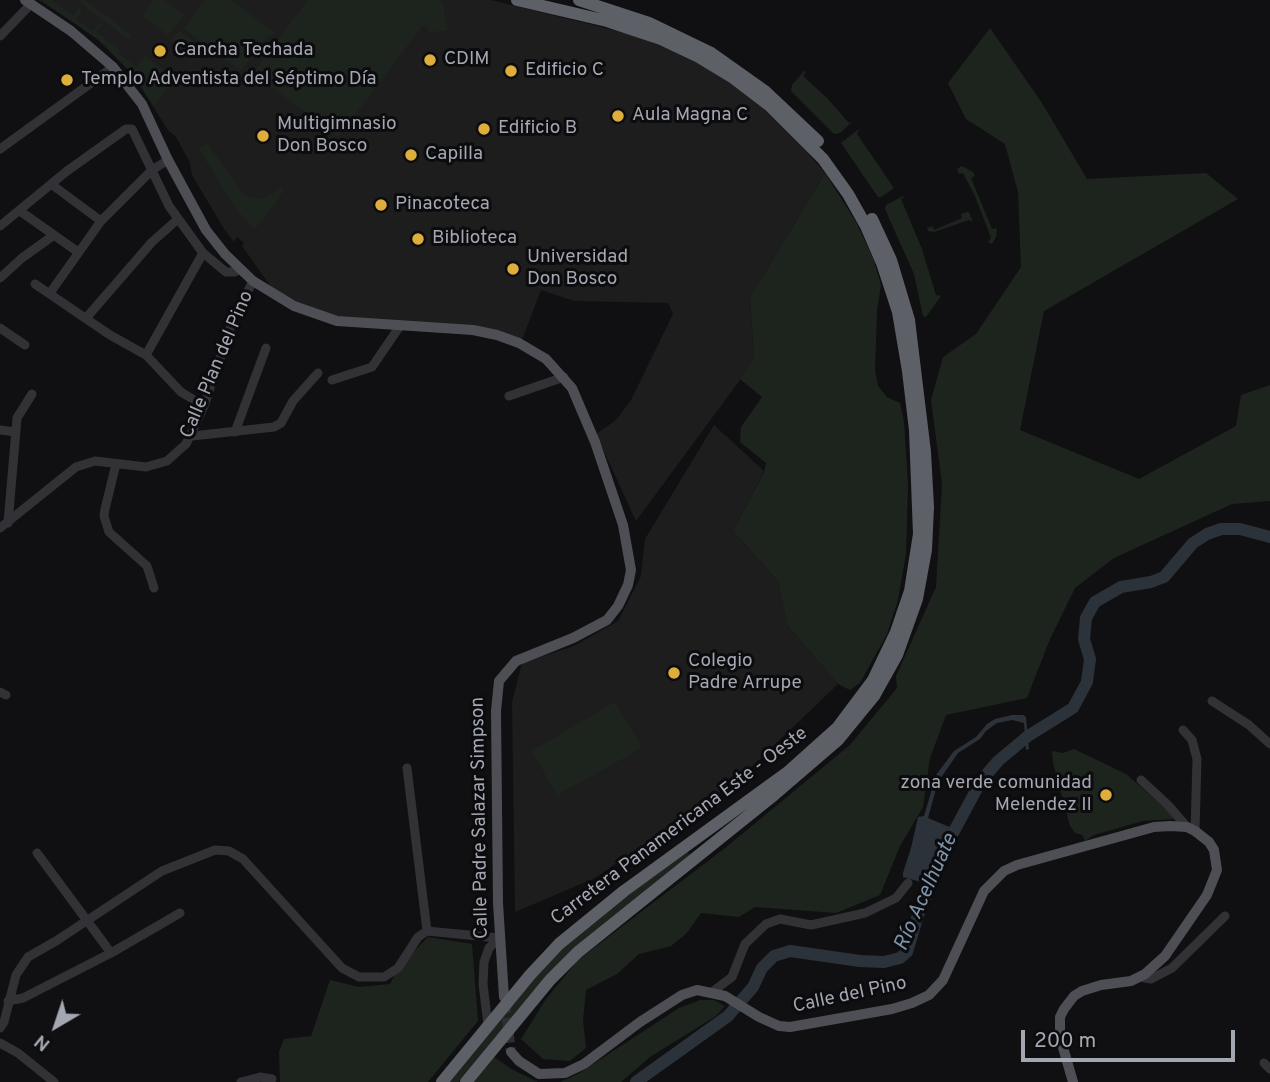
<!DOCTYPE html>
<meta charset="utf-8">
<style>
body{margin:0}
#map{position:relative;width:1270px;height:1082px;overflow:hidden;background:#101012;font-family:Overpass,sans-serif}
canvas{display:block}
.north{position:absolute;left:21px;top:991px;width:70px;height:70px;-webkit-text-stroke:5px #0c0b0d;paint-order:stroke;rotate:219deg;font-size:19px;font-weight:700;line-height:28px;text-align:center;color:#a3a7b1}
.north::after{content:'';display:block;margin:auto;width:24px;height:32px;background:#a3a7b1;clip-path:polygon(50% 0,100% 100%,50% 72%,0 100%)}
.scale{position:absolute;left:1021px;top:1030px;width:214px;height:32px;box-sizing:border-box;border:4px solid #a3a7b1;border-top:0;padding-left:9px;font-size:21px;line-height:24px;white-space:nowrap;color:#a3a7b1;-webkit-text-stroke:5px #0c0b0d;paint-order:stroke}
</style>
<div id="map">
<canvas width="1270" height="1082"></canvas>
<div class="north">N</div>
<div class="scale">200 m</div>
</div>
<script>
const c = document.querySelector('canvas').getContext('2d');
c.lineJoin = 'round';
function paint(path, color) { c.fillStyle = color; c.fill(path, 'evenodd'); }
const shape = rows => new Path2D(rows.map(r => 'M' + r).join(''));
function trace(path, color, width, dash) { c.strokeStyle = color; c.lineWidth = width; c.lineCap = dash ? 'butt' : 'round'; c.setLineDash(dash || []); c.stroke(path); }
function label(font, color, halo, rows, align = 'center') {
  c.font = font + ' Overpass,sans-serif'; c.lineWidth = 6; c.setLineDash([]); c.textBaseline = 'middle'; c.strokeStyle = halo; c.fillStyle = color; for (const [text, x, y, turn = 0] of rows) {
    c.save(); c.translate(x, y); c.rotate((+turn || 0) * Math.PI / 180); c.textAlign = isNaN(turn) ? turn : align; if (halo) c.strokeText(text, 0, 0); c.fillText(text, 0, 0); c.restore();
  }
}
const built = shape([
 [39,0,491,0,630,34,666,48,701,65,752,96,792,134,825,173,750,297,754,361,636,521,596,434,616,420,631,400,673,314,668,303,574,301,541,290,522,340,334,317,301,306,274,291,242,246,244,243,237,237,234,242,224,229,192,175,190,163,176,137,168,130,133,75,94,36],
 [714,425,764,471,733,531,778,581,787,625,838,684,737,781,595,878,515,912,512,702,522,663,574,646,618,621,641,576,645,539]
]);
const green = shape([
 [41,0,52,0,73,16,79,8,82,11,76,19,93,31,99,23,101,25,96,32,120,50,118,53,136,67,145,56,175,79,154,106,133,75,104,44],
 [77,0,85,0,131,35,128,39],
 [154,0,164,0,184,15,168,35,142,15],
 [205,0,231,0,274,32,272,36,267,36,241,71,184,29],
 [308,0,438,0,443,4,447,31,429,32,428,27,422,26,338,137,253,73],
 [990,28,1042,103,1087,179,1206,173,1238,199,1044,311,1020,430,1139,479,1236,426,1241,395,1270,385,1270,501,1232,504,1114,558,1075,588,1050,639,1027,698,946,715,930,758,923,807,900,846,880,895,836,913,755,907,739,917,701,913,686,934,671,946,639,954,617,974,586,990,583,1021,586,1048,570,1061,543,1059,521,1039,546,999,578,960,725,848,850,745,897,688,896,676,936,587,942,484,931,400,943,357,976,334,1021,267,1018,192,1005,144,966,119,948,83],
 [179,31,198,45,190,55,171,41],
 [804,71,806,72,803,76,828,99,849,123,853,121,840,133,834,134,791,91,792,85],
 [859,129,857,134,894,188,881,197,878,197,841,143],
 [207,143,242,193,250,198,261,199,282,188,283,191,276,202,254,230,233,204,200,151,200,147],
 [962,166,973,172,975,176,971,178,992,229,997,228,996,237,992,244,988,242,991,238,990,235,975,196,963,173,959,174,957,169],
 [825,173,856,222,873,258,881,285,877,311,875,370,878,386,887,397,900,403,904,421,908,485,906,554,898,600,887,634,860,683,850,690,838,684,787,625,778,581,733,531,764,472,766,463,740,442,741,427,762,397,740,379,754,360,750,297],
 [903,196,904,197,901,199,922,249,936,295,941,296,926,317,923,316,914,274,885,209,886,205],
 [966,212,969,212,973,222,969,220,934,232,928,231,927,228,932,226,934,230,962,218,961,214],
 [615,702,642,748,557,795,532,751],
 [1074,749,1126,774,1171,813,1174,819,1143,821,1094,835,1085,841,1082,835,1075,833,1070,826,1053,763,1052,751,1063,753],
 [688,852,690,855,654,886,496,1036,459,1082,447,1082,535,974,569,941,607,909],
 [428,937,472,944,478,1021,428,1082,280,1082,279,1052,284,1039,311,1036,330,980,359,987,390,984,398,968],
 [700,1000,714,1000,725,1006,716,1016,650,1057,621,1082,560,1082,578,1074,679,1008],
 [494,1057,513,1070,538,1082,474,1082]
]);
const water = shape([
 [1012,715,1023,715,1026,717,1029,749,1026,750,1024,723,1012,720,997,723,986,731,980,739,958,753,938,782,928,818,952,828,931,872,921,882,903,877,903,873,911,848,918,817,924,816,936,775,954,751,976,737,987,724,995,719]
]);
const river = shape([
 [636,1082,728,1016,753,987,762,968,774,956,790,951,860,961,884,962,900,958,907,952,918,915,945,848,981,781,998,761,1028,736,1073,708,1087,682,1090,659,1084,639,1086,618,1095,602,1121,587,1151,582,1164,577,1193,543,1207,534,1221,529,1240,529,1270,537]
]);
const majorTunnel = shape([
 [505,1003,511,1052]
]);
const minor = shape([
 [0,36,31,4],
 [0,149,113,67],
 [51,184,101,221],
 [20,211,78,252],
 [0,226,67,171,126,129,132,129,169,206,203,253,226,272,234,272,241,269],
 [0,278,22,258,54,235],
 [35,284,110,335,146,355,181,392,204,406],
 [50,293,101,221,152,170,168,160],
 [87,317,152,242,178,219],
 [0,328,25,345],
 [146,355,203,253],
 [332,380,372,367,400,326],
 [509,396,564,377],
 [0,430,16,432],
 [235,432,266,348],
 [192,436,274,427,281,423,293,401,318,373],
 [116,464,105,509,104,516,109,532,147,566,154,588],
 [8,523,17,418,32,394],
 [0,528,76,467,95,461,146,467,167,461,186,444,204,406,233,320,253,281],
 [0,692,6,695],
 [1212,701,1249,725,1270,744],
 [1183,730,1192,740,1197,759,1195,831],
 [407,768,427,931],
 [1141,780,1168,805,1187,827],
 [37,853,111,953],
 [1140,977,1151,979,1172,968,1225,916],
 [712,992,732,977,745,944,766,924,780,919,811,925,865,913,896,898,908,883],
 [8,1001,23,998,111,953,180,913],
 [488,1025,483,984,484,962,489,948,499,938],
 [0,1028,4,1022,16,975,28,957,56,941,162,871,215,850,229,851,243,859,342,968,359,977,384,977,398,968,418,937,427,931,499,938],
 [0,1043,18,1053,54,1082],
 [1264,1063,1270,1069],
 [241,1082,260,1077,272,1079]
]);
const major = shape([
 [25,0,71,31,113,67,142,104,168,160,206,230,225,254,253,281,294,306,337,321,473,330,497,335,519,343,546,359,572,388,595,442,623,525,631,570,628,585,618,606,607,620,573,638,516,661,499,681,496,711,498,903,504,997],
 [511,1052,519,1061,539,1074,565,1073,584,1064,640,1022,682,995,697,990,725,996,759,1017,779,1026,790,1027,892,1009,912,1003,929,995,943,980,984,891,1004,871,1017,865,1154,827,1170,826,1187,827,1195,831,1209,842,1214,850,1217,870,1207,895,1165,956,1145,974,1131,981,1101,985,1082,991,1074,996,1064,1009,1060,1017,1060,1037,1073,1082]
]);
const highway = shape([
 [579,0,649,23,711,53,766,92,818,141],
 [442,1082,530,975,559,944,624,891,789,771,837,728,873,680,896,632,910,591,919,534,915,430,908,371,898,312,882,263,866,226,848,194,823,159,770,106,732,77,699,57,661,39,607,21,517,0],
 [466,1082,550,980,578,952,774,795,838,740,874,696,897,655,917,599,926,550,928,507,925,452,909,320,891,260,872,219]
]);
const markers = [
 [160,51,7,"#deae3c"],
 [430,60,7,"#deae3c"],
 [511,71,7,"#deae3c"],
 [67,80,7,"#deae3c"],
 [618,116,7,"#deae3c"],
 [484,129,7,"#deae3c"],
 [263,136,7,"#deae3c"],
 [411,155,7,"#deae3c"],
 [381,205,7,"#deae3c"],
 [418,239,7,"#deae3c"],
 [513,269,7,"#deae3c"],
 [674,673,7,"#deae3c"],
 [1106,795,7,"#deae3c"]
];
const poiNames = [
 ["Cancha Techada",174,51],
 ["CDIM",444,60],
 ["Edificio C",525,71],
 ["Templo Adventista del Séptimo Día",81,80],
 ["Aula Magna C",632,116],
 ["Multigimnasio",277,125],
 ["Don Bosco",277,147],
 ["Edificio B",498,129],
 ["Capilla",425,155],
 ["Pinacoteca",395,205],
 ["Biblioteca",432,239],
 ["Universidad",527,258],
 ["Don Bosco",527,280],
 ["Colegio",688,662],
 ["Padre Arrupe",688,684],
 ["zona verde comunidad",1092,784,"right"],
 ["Melendez II",1092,806,"right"]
];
const streetNames = [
 ["Calle Plan del Pino",218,365,-67],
 ["Calle Padre Salazar Simpson",481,818,-91],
 ["Carretera Panamericana Este - Oeste",680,827,-37],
 ["Calle del Pino",850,996,-12]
];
const waterNames = [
 ["Río Acelhuate",927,893,-66]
];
paint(built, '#1d1d1e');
paint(green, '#1d241e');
paint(water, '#2b3239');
trace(river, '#2b3239', 12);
trace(majorTunnel, '#2d2e32', 10, [10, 5]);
trace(minor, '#323236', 9);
trace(major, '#4e4f55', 10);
trace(highway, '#5e6067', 12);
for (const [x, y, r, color] of markers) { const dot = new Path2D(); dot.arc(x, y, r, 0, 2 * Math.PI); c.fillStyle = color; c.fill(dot); trace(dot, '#0c0b0d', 2.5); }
label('19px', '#a3a7b1', '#0c0b0d', poiNames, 'left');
label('19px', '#a3a7b1', '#0c0b0d', streetNames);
label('italic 21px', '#7d93a9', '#0c0b0d', waterNames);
</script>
